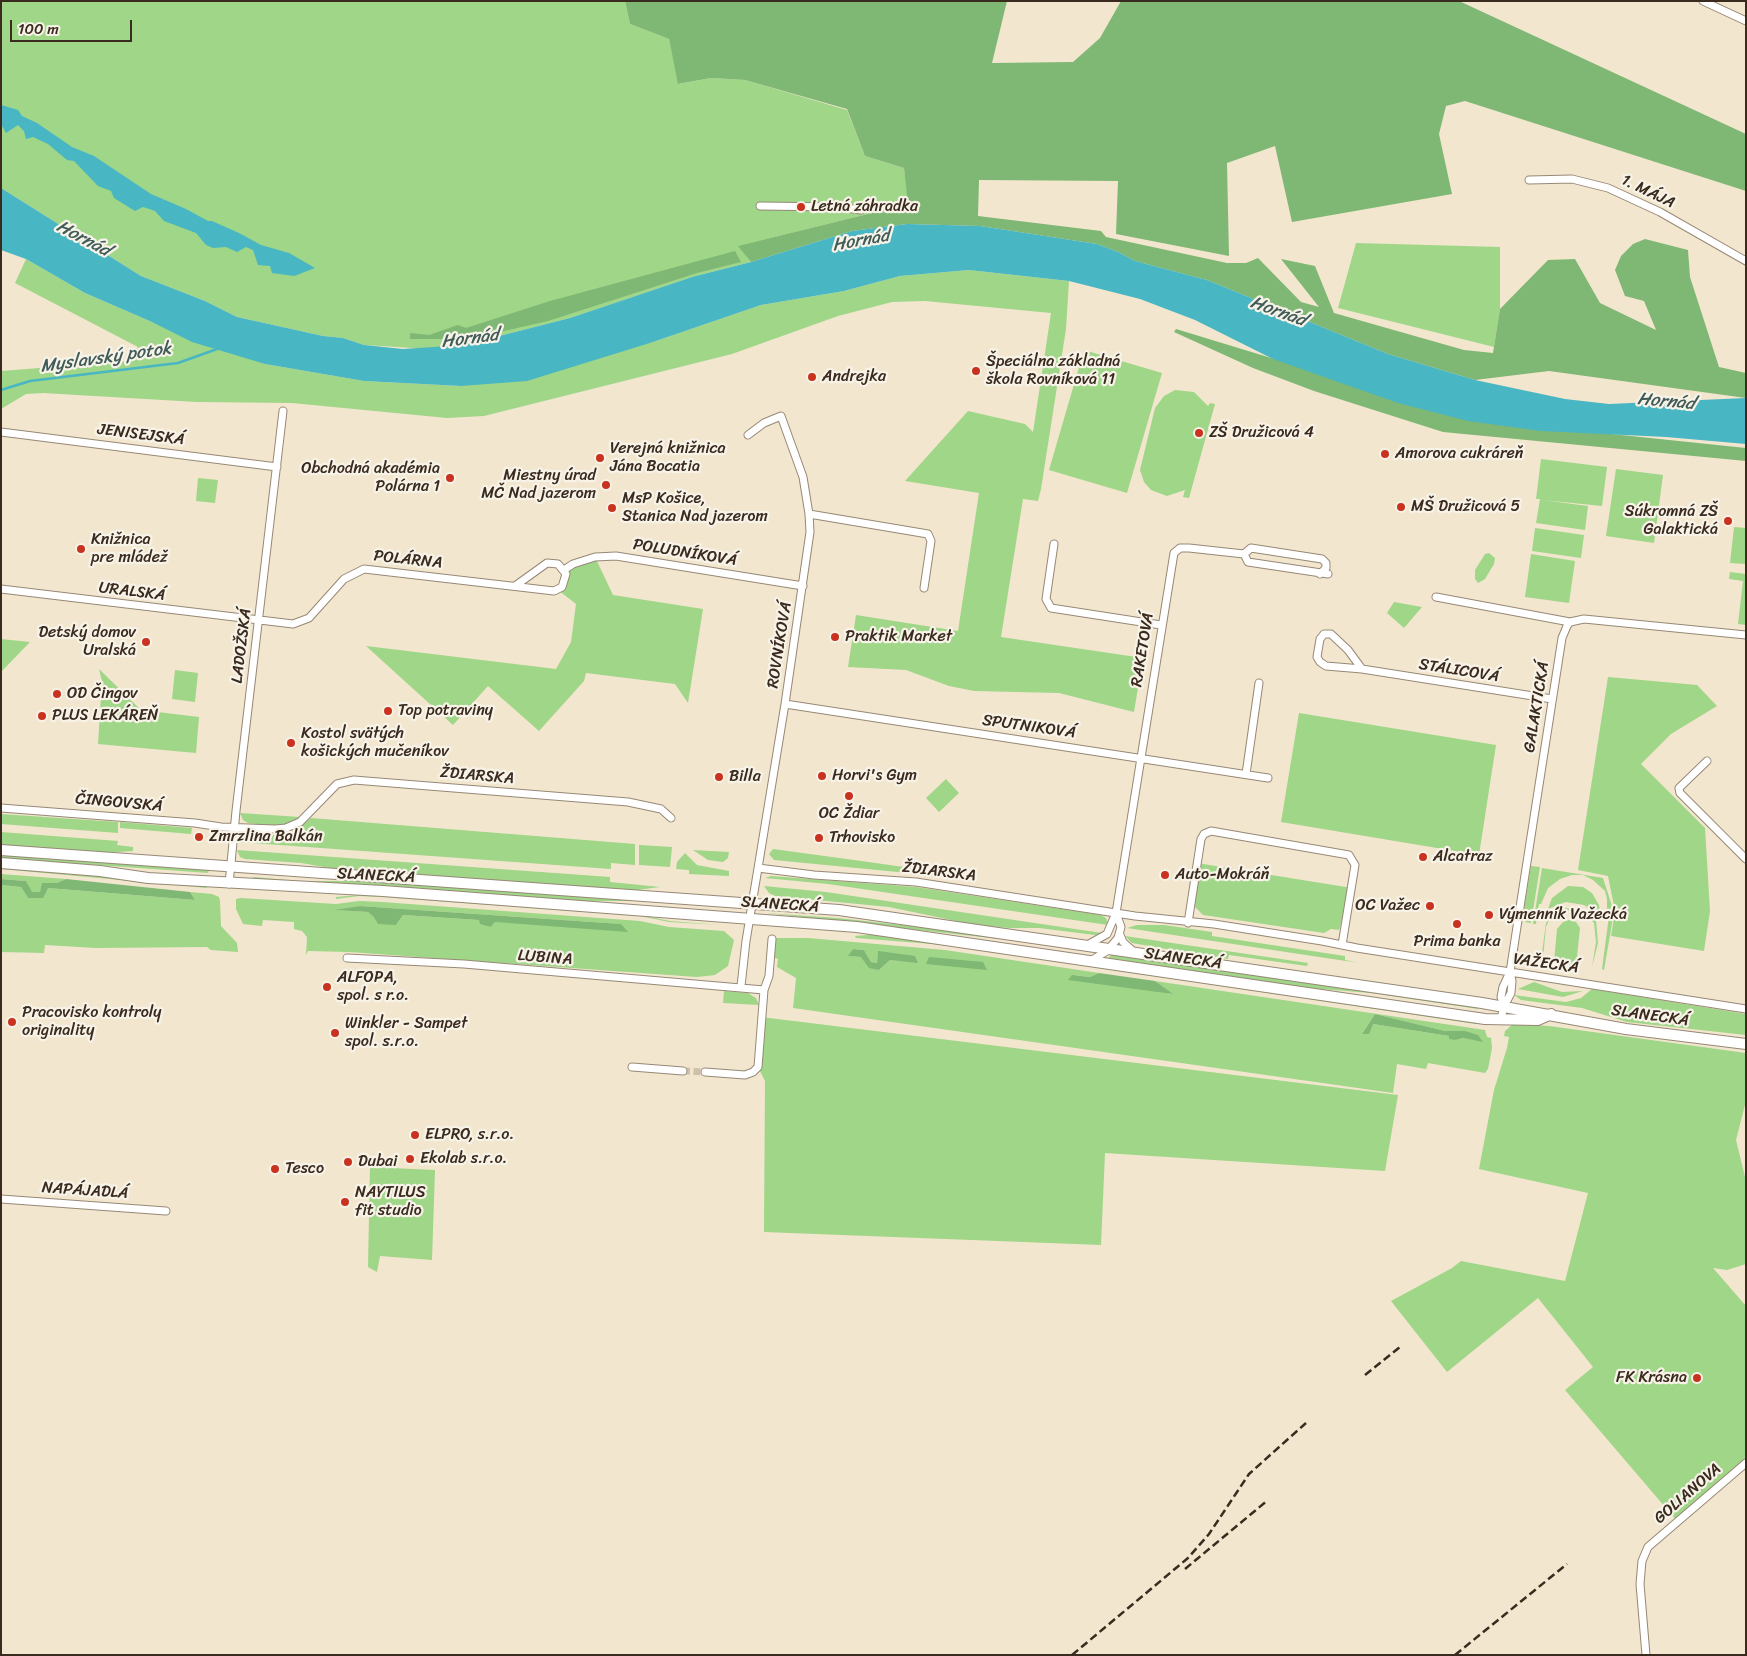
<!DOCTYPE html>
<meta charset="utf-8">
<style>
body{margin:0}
#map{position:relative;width:1747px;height:1656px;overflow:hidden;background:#f3e6ce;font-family:Sriracha,sans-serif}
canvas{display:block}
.frame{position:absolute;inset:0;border:2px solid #3b2a1e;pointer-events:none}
.scale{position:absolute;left:10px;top:20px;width:122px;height:22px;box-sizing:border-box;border:2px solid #3b2a1e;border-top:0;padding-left:6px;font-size:15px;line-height:18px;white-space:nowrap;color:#3b2a1e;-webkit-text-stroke:4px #f7f3e8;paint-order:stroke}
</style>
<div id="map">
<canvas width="1747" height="1656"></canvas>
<div class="frame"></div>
<div class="scale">100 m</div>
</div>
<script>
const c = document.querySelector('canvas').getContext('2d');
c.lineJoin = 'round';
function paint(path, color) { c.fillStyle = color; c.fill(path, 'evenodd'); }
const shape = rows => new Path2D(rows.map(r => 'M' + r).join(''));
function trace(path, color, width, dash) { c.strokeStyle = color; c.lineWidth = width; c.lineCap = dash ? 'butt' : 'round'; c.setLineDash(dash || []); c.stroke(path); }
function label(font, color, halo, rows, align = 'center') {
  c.font = font + ' Sriracha,sans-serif'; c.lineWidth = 4.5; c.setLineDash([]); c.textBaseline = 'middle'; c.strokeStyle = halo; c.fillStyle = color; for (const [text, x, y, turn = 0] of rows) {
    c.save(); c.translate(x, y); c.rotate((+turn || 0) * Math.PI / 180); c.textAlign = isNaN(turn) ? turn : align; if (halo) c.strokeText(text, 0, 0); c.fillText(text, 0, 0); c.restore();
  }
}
const green = shape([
 [1,1,625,1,630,24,669,39,679,84,711,78,745,80,847,110,865,156,904,168,910,213,876,212,739,246,751,262,692,277,570,318,464,345,428,349,364,345,343,338,323,336,237,317,205,301,141,276,1,188],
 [1356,243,1500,247,1500,309,1494,347,1338,308],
 [26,259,85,293,152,322,265,364,364,381,461,386,653,342,761,305,844,291,900,276,969,270,1069,281,1066,329,1041,489,1038,501,1023,499,1001,637,1143,658,1134,712,1059,693,974,691,949,686,906,670,848,667,856,615,958,631,979,493,905,481,968,411,1025,424,1033,432,1051,313,925,301,892,302,838,316,732,354,484,416,447,418,292,403,197,402,43,393,26,394,1,409,1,371,130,361,138,347,15,283],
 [1084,350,1162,373,1127,493,1049,470],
 [1175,390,1194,392,1208,406,1210,403,1215,404,1189,498,1183,497,1185,490,1167,496,1151,490,1144,482,1140,470,1155,408,1164,396],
 [1541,459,1607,467,1602,506,1542,500,1588,506,1585,530,1536,523,1540,499,1536,499],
 [1616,469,1663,475,1654,543,1606,536],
 [198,478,218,480,215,503,196,501],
 [1734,527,1746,528,1746,564,1730,563],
 [1535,528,1584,535,1581,558,1532,551],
 [1489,553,1495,558,1494,564,1485,579,1478,583,1475,579,1475,570,1485,554],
 [1531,554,1575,561,1569,603,1525,597],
 [595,557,613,595,703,609,688,703,675,684,586,673,584,681,539,731,488,686,453,725,366,646,556,669,571,642,576,604,558,590,564,570],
 [1730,572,1746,574,1746,625,1738,624,1743,581,1729,579],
 [1394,602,1422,607,1404,628,1387,613],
 [1,639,30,642,1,672],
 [99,669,141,710,199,717,196,753,98,744,102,681],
 [175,670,198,673,195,702,172,699],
 [1608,677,1697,685,1717,706,1671,734,1641,764,1705,828,1710,911,1704,951,1611,936,1615,911,1608,876,1578,870],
 [1299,713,1496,745,1479,855,1281,822],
 [946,779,959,793,939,812,926,798],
 [240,813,300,817,291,823,273,826,248,823,243,820],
 [1,814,118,822,118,833,1,824],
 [311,818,635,844,635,865,611,863,611,869,238,842,241,836,249,834,273,835,294,831],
 [120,822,192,828,191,834,120,828],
 [1,832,118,841,117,845,133,847,133,851,104,853,15,847,1,844],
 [639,845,672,847,670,867,639,865],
 [773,849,854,860,918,869,914,873,908,873,774,860,769,854],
 [237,850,610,877,610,882,660,887,637,890,579,888,342,870,301,863,245,859,240,857],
 [693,850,729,852,728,858,723,862,708,860],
 [685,853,697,865,729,871,729,876,689,874,689,870,676,869,677,862],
 [1,855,209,870,208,873,1,858],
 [1197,863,1352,888,1339,930,1331,929,1324,933,1203,915,1195,907],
 [1531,866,1540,867,1531,923,1525,922,1523,916],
 [1,867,67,872,207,887,207,888,1,869],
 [1542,868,1603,878,1614,912,1604,970,1602,969,1609,916,1607,915,1607,899,1605,891,1593,880,1583,875,1572,875,1560,879,1548,888,1541,904,1539,904,1536,924,1533,924],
 [1,874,66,879,57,883,43,883,40,892,31,892,26,881,1,879],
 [771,876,916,887,1101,915,1106,918,1108,924,1108,925,828,884,765,878],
 [255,877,297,881,358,881,723,905,723,907,640,901,580,901,247,879],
 [1,885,21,887,28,898,48,888,195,900,190,892,212,894,219,897,220,901,221,926,237,943,238,952,211,950,207,947,96,948,45,945,44,953,1,952],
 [764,886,826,892,1102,933,1095,935,1039,928,1009,928,970,924,889,907,775,896,769,893],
 [1568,886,1583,887,1592,893,1599,905,1601,917,1584,905,1566,902,1548,909,1552,898],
 [359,895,640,915,670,921,721,925,669,922,640,916,382,897,359,896,336,899,336,897],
 [241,898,336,904,359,901,382,902,640,921,669,927,724,931,734,940,728,966,715,975,697,977,349,952,308,951,306,955,307,937,302,931,294,929,294,922,263,920,262,926,243,924,236,909,236,899],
 [360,906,621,924,495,922,491,927,479,920,403,915,396,925,368,912,337,910],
 [1563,908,1584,910,1596,920,1598,943,1592,967,1596,942,1594,923,1586,913,1575,910,1558,911,1549,920,1546,927,1543,958,1541,960,1546,923,1555,911],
 [765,913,838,918,1018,938,1018,941],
 [1569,920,1576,922,1580,928,1576,966,1554,962,1557,929,1563,922],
 [1137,925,1164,925,1212,932,1212,936,1345,956,1345,960,1359,963,1127,928],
 [880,934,1476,1022,1476,1024,945,945,856,938,855,936],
 [1125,936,1308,963,1307,966,1229,955,1228,959,1178,951,1132,943],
 [775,938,808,938,945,950,1099,973,1090,977,1072,975,1172,994,1155,981,1485,1030,1487,1037,1491,1038,1492,1048,1488,1069,1485,1073,1428,1063,1426,1069,1397,1064,1393,1093,793,1008,796,978,777,967,778,959,773,957],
 [853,949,864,950,871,962,877,963,878,952,917,962,890,960,879,970,861,957,849,956],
 [1375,1014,1445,1031,1465,1031,1482,1041,1463,1038,1456,1040,1449,1036,1373,1024,1362,1034],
 [1114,953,1306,983,1478,1007,1478,1009,1371,993,1309,988,1108,958],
 [1534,982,1562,992,1583,991,1563,997,1518,989],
 [1592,989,1746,1014,1746,1035,1627,1022,1582,1008,1521,1000,1514,995,1566,1002,1581,998],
 [724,991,748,993,756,998,759,1005,723,1003],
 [761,1017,1398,1095,1385,1171,1105,1153,1101,1245,764,1232,765,1081,758,1067],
 [1513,1024,1549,1026,1746,1053,1746,1101,1736,1140,1746,1181,1746,1264,1727,1270,1713,1268,1746,1306,1746,1463,1677,1521,1565,1390,1593,1367,1538,1298,1447,1372,1391,1301,1452,1268,1461,1261,1565,1281,1588,1193,1479,1169,1494,1090,1507,1048,1509,1037,1504,1036,1505,1031],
 [370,1167,435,1170,432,1260,380,1256,377,1272,368,1267]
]);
const forest = shape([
 [625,1,1007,1,992,63,1073,62,1100,38,1121,1,1459,1,1746,134,1746,191,1465,101,1446,106,1439,134,1452,194,1292,222,1275,146,1227,163,1229,256,1116,234,1118,181,979,180,978,216,1101,231,1106,237,1227,263,1246,263,1258,258,1301,302,1319,307,1281,259,1315,266,1334,313,1464,350,1493,353,1500,309,1548,260,1575,259,1600,303,1656,330,1644,301,1625,296,1615,270,1621,256,1633,244,1645,239,1688,250,1690,277,1719,367,1746,373,1746,398,1549,371,1475,380,1388,354,1207,280,1135,261,1118,252,1097,244,980,226,907,224,852,231,751,262,738,246,876,212,909,213,904,168,865,156,847,109,745,80,711,78,678,84,669,39,630,24],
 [735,251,741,262,697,273,548,321,469,339,410,339,410,333,429,335,458,325,466,328,550,301],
 [1176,329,1386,393,1573,430,1746,448,1746,461,1443,432,1314,391,1253,368,1174,332],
 [1,879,26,881,32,892,40,892,42,883,57,883,66,879,190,892,195,900,48,888,43,898,28,898,21,887,1,885],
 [360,906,621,924,628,932,495,922,491,927,480,924,479,920,403,915,396,925,378,924,374,917,368,912,334,910],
 [853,949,864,950,871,962,877,963,878,951,915,956,918,963,890,960,879,970,869,968,861,957,848,956],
 [929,957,983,962,987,970,926,964],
 [1099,973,1155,981,1173,994,1068,980,1072,975,1090,977],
 [1375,1014,1445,1031,1465,1031,1478,1035,1483,1042,1463,1038,1456,1040,1449,1039,1449,1036,1373,1024,1369,1034,1362,1034]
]);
const water = shape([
 [1,105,18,110,22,116,37,123,72,147,94,156,151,194,186,209,208,221,212,221,239,233,261,245,289,253,315,268,294,276,272,273,270,266,258,265,253,250,246,247,237,252,226,247,213,248,206,245,196,233,164,221,155,211,143,207,135,211,114,198,111,191,98,186,74,161,67,160,48,144,33,137,26,139,24,131,18,125,6,133,1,124],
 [1,188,141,276,205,301,237,317,323,336,343,338,364,345,403,349,464,345,570,318,692,277,751,262,852,231,907,224,980,226,1097,244,1118,252,1135,261,1207,280,1388,354,1475,380,1565,399,1609,404,1746,398,1746,444,1666,437,1541,431,1468,421,1398,403,1273,359,1195,320,1140,299,1069,281,969,270,900,276,844,291,761,305,653,342,527,381,461,386,364,381,265,364,192,342,152,322,85,293,26,259,1,250]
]);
const stream = shape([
 [1,390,30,381,178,363,217,349]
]);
const minorTunnel = shape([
 [683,1071,705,1072]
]);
const minor = shape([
 [1703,1,1746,21],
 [1529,180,1572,179,1608,188,1660,212,1746,261],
 [760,206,838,207,861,210],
 [1,432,277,467],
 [809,514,928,534,931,541,924,588],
 [1054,544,1046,599,1051,608,1161,625],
 [1244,554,1251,548,1322,559,1326,563,1326,568,1320,574],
 [1244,554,1248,562,1328,574],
 [564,570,573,564,595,557,616,556,803,586],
 [1,589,293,624,309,618,344,579,364,569,554,591,562,587,566,574,558,564,547,563,515,586],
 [1436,597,1570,622],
 [1362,669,1326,666,1320,662,1317,657,1320,639,1324,634,1331,634,1348,650,1362,669,1552,699],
 [785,704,1268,778],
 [1707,761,1679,788,1680,793,1746,859],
 [1246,774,1259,683],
 [1,808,195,823,221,827,275,829,286,828,300,822,337,784,354,780,628,802,661,809,671,818],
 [758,868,814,875,916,882,1135,916,1214,924,1322,941,1357,948,1746,1009],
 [229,884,236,811,283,411],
 [1188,923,1201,839,1204,834,1211,831,1349,855,1355,865,1342,945],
 [1120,935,1123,942,1133,951],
 [1089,944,1107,934,1116,913,1174,553,1180,548,1189,548,1244,554],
 [347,958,464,964,764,990],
 [1092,960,1107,951,1118,938,1121,927,1116,913],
 [741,986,746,941,785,704,810,532,809,514,803,477,781,416,764,423,748,435],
 [1504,1006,1501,997,1503,987,1510,972],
 [1501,1019,1504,1006,1511,993,1512,981,1510,972,1527,862,1562,638,1567,626,1570,622,1584,619,1746,635],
 [632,1067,683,1071],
 [705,1072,745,1075,753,1072,758,1067,764,990,769,976,772,939],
 [1,1199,166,1211],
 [1646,1655,1640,1584,1642,1561,1648,1547,1746,1463]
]);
const secondary = shape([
 [1,850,839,910,1482,1003,1626,1029,1746,1044],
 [1,863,100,871,148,878,383,891,857,927,1485,1019,1538,1020,1551,1014]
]);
const rail = shape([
 [1365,1375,1400,1347],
 [1185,1569,1268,1500],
 [1072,1655,1188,1558,1209,1534,1249,1474,1306,1423],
 [1455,1655,1567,1564]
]);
const markers = [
 [801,207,5,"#c8321e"],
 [976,371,5,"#c8321e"],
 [812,377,5,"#c8321e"],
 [1199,433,5,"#c8321e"],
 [1385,454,5,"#c8321e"],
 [600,458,5,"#c8321e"],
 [450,478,5,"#c8321e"],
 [606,485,5,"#c8321e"],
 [1401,507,5,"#c8321e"],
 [612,508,5,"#c8321e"],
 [1728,521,5,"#c8321e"],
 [81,549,5,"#c8321e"],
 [835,637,5,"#c8321e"],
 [146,642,5,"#c8321e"],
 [57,694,5,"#c8321e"],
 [388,711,5,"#c8321e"],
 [42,716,5,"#c8321e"],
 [291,743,5,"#c8321e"],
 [822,776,5,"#c8321e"],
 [719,777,5,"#c8321e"],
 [849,796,5,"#c8321e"],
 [199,837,5,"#c8321e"],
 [819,838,5,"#c8321e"],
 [1423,857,5,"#c8321e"],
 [1165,875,5,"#c8321e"],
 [1430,906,5,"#c8321e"],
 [1489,915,5,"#c8321e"],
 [1457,924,5,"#c8321e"],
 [327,987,5,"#c8321e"],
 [12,1022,5,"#c8321e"],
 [335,1033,5,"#c8321e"],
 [415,1135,5,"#c8321e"],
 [410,1159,5,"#c8321e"],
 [348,1162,5,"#c8321e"],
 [275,1169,5,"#c8321e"],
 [345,1202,5,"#c8321e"],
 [1697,1378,5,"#c8321e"]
];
const streetNames = [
 ["1. MÁJA",1648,192,26],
 ["JENISEJSKÁ",141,435,7],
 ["POLUDNÍKOVÁ",685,553,9],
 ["POLÁRNA",408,560,6],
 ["URALSKÁ",132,592,7],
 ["ROVNÍKOVÁ",780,645,-81],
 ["LADOŽSKÁ",242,646,-83],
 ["RAKETOVÁ",1143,650,-81],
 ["STÁLICOVÁ",1459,671,9],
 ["GALAKTICKÁ",1537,707,-81],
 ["SPUTNIKOVÁ",1029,727,8],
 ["ŽDIARSKA",477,776,5],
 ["ČINGOVSKÁ",119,803,5],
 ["ŽDIARSKA",939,872,7],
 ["SLANECKÁ",376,876,3],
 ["SLANECKÁ",780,905,4],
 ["LUBINA",545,958,4],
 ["SLANECKÁ",1183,959,8],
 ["VAŽECKÁ",1546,964,8],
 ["SLANECKÁ",1650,1016,8],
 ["NAPÁJADLÁ",85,1191,4],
 ["GOLIANOVA",1688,1494,-41]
];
const poiNames = [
 ["Letná záhradka",811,207],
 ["Špeciálna základná",986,362],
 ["škola Rovníková 11",986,380],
 ["Andrejka",822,377],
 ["ZŠ Družicová 4",1209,433],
 ["Verejná knižnica",610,449],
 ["Jána Bocatia",610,467],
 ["Amorova cukráreň",1395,454],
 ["Obchodná akadémia",440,469,"right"],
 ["Polárna 1",440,487,"right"],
 ["Miestny úrad",596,476,"right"],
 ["MČ Nad jazerom",596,494,"right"],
 ["MsP Košice,",622,499],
 ["Stanica Nad jazerom",622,517],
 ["MŠ Družicová 5",1411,507],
 ["Súkromná ZŠ",1718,512,"right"],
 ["Galaktická",1718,530,"right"],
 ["Knižnica",91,540],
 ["pre mládež",91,558],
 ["Detský domov",136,633,"right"],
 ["Uralská",136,651,"right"],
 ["Praktik Market",845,637],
 ["OD Čingov",67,694],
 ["Top potraviny",398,711],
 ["PLUS LEKÁREŇ",52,716],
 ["Kostol svätých",301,734],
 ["košických mučeníkov",301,752],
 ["Horvi's Gym",832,776],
 ["Billa",729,777],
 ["OC Ždiar",849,814,"center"],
 ["Zmrzlina Balkán",209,837],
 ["Trhovisko",829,838],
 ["Alcatraz",1433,857],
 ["Auto-Mokráň",1175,875],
 ["OC Važec",1420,906,"right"],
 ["Výmenník Važecká",1499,915],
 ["Prima banka",1457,942,"center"],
 ["ALFOPA,",337,978],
 ["spol. s r.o.",337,996],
 ["Pracovisko kontroly",22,1013],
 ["originality",22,1031],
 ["Winkler - Sampet",345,1024],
 ["spol. s.r.o.",345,1042],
 ["ELPRO, s.r.o.",425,1135],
 ["Ekolab s.r.o.",420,1159],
 ["Dubai",358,1162],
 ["Tesco",285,1169],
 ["NAYTILUS",355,1193],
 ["fit studio",355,1211],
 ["FK Krásna",1687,1378,"right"]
];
const waterNames = [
 ["Hornád",83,239,28],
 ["Hornád",861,241,-10],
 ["Hornád",1278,312,20],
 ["Hornád",470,339,-7],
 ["Myslavský potok",106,358,-8],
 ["Hornád",1666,402,5]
];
paint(green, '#9fd688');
paint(forest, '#7fb774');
paint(water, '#48b6c3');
trace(stream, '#48b6c3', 2.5);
trace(minorTunnel, '#cec0ab', 7, [7, 3.5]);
trace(minor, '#978876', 9);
trace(secondary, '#978876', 12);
trace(minor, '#fff', 7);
trace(secondary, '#fff', 10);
trace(rail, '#3b2a1e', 2.5, [8, 4]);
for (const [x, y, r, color] of markers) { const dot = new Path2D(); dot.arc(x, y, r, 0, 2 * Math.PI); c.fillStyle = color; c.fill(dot); trace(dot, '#f7f3e8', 2); }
label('16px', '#3b2a1e', '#f7f3e8', streetNames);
label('16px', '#3b2a1e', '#f7f3e8', poiNames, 'left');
label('italic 18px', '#405b58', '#f7f3e8', waterNames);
</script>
